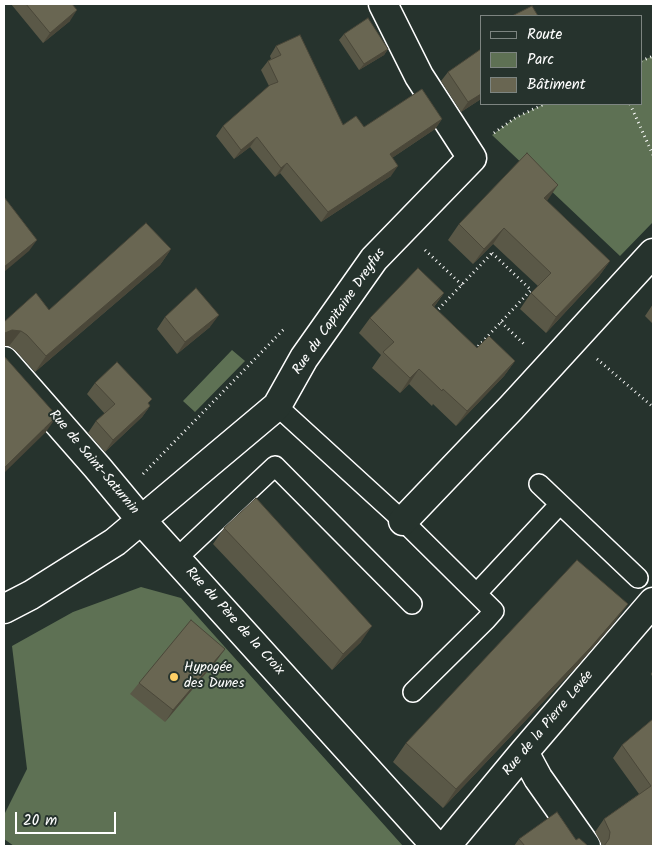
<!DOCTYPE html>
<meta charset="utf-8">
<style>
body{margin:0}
#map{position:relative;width:657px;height:850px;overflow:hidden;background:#26332d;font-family:Kalam,sans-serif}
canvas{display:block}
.frame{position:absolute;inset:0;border:5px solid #fff;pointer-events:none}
.legend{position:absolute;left:480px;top:15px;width:162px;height:90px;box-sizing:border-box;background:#26332d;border:1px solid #7d8581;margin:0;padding:6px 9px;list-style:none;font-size:15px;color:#fff}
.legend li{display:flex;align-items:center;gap:10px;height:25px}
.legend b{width:25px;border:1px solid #7d8581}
.scale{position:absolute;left:15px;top:812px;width:101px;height:22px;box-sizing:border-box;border:2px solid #fff;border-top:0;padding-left:6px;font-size:15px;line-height:18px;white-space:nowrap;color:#fff;-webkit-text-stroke:4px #26332d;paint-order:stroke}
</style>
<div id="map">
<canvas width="657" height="850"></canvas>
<div class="frame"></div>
<ul class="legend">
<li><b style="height:6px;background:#26332d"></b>Route</li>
<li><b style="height:14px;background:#5e7154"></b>Parc</li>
<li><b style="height:14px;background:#696652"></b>Bâtiment</li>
</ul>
<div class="scale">20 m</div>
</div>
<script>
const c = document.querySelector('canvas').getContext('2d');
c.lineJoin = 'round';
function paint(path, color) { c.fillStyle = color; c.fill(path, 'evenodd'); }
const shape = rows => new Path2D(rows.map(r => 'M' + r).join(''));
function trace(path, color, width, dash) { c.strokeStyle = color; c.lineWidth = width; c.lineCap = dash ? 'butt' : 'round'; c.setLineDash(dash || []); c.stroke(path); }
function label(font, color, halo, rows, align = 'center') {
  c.font = font + ' Kalam,sans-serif'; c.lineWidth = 4; c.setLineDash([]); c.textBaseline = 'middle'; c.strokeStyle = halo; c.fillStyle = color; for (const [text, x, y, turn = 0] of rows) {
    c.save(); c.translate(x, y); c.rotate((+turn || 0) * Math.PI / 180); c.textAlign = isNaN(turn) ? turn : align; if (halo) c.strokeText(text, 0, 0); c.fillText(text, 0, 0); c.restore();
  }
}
const green = shape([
 [653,56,653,222,620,256,492,135,515,118,544,104,641,104,641,61],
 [232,350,245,361,195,412,183,401],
 [141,587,181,598,403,846,14,846,4,839,4,815,27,769,12,646,73,612]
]);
const path = shape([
 [641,61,653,56],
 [630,104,653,155],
 [494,133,515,118,544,104],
 [425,250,462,285],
 [492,253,531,290,470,355,430,318,492,253],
 [501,322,526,346],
 [597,359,653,407],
 [143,474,285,328]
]);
const service = shape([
 [277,406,403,521,494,611,486,620,413,692],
 [539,484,638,578],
 [176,559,275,466,412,604],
 [477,593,560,504]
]);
const minor = shape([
 [4,361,97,467,142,521,436,846],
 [403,521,511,408,653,253],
 [4,609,31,595,115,542,277,406,304,358,374,259,472,158,419,76,383,4],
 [524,752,538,778,586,846],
 [446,846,524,752,653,602]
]);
const wall = shape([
 [11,4,72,4,70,21,43,43],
 [344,34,388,49,384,55,359,70,339,40],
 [276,46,343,125,364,127,442,119,435,129,392,158,391,176,321,222,280,173,275,177,250,147,234,159,216,136,223,126,269,86,261,70,268,61,271,59,270,56],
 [448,72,481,99,461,112,441,81],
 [547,201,610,261,599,276,546,333,520,309,531,293,538,286,493,244,473,264,448,240,459,224],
 [171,249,160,265,35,372,16,351,9,346,4,322,49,310],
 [444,293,434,307,477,348,515,361,504,376,456,426,433,404,432,406,409,384,400,393,372,368,381,355,359,333,370,318],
 [653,304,653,324,645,316],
 [165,317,210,327,177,354,157,329],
 [95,383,149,404,150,406,142,417,105,452,88,433,96,421,105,414,87,394],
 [224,528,361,642,332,670,213,544],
 [614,623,577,666,443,808,393,762,406,743],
 [225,649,217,660,165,722,130,694,139,683],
 [653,670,653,678,651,674],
 [653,719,653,846,601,846,602,845,595,832,604,819,639,794,613,758,622,745],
 [519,839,576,840,588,846,514,846]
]);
const shadedWall = shape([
 [77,10,70,21,43,43,50,33],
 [388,49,384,55,359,70,364,64],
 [481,94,481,99,461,112,468,102],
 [442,119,435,129,383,164,390,154],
 [257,137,250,147,234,159,241,150],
 [287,163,280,173,275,177,281,168],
 [398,166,391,176,321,222,328,212],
 [558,185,547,201,544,198],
 [504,228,493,244,473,264,484,249],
 [37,240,29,251,4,272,4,267],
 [171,249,160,265,35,372,46,356],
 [610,261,599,276,546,333,556,317],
 [444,293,433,308,432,305],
 [219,315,210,327,177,354,185,342],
 [12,330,21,331,9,346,4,346,4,335,5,333],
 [515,361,504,376,456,426,467,411],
 [419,369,409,384,400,393,410,378],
 [150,406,142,417,105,452,113,440],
 [57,416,46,432,4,473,4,468],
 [628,604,614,623,577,666,443,808,456,789],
 [372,626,361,642,332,670,343,654],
 [225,649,217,660,165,722,173,710]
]);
const building = shape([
 [26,4,72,4,77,10,50,33,26,4],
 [532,6,538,16,512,16,532,6],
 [368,18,388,49,364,64,344,34,368,18],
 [300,35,343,125,356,116,364,127,422,89,442,119,390,154,398,166,328,212,287,163,281,168,257,137,241,150,223,126,270,85,278,82,268,61,281,55,276,46,300,35],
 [481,49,481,94,468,102,448,72,481,49],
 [527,153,558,185,544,198,610,261,556,317,531,293,551,273,504,228,484,249,459,224,527,153],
 [4,197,37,240,4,267,4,197],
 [146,223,171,249,46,356,27,335,21,331,12,330,5,333,4,335,4,322,36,293,49,310,146,223],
 [418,268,444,293,432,305,477,348,489,336,515,361,467,411,443,389,442,391,419,369,410,378,383,352,394,342,370,318,418,268],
 [196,288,219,315,185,342,165,317,196,288],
 [4,356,57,416,4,468,4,356],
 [117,362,152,399,148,403,150,406,113,440,96,421,115,404,95,383,117,362],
 [256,498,372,626,343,654,224,528,256,498],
 [577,560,628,604,591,647,456,789,406,743,577,560],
 [191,620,225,649,173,710,139,683,191,620],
 [653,719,653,846,603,846,604,846,609,839,610,832,604,819,651,786,622,745,653,719],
 [557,812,576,840,579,838,588,846,525,846,519,839,557,812]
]);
const markers = [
 [174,677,5,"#ffd166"]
];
const streetNames = [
 ["Rue du Capitaine Dreyfus",340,312,-55],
 ["Rue de Saint-Saturnin",93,463,50],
 ["Rue du Père de la Croix",234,622,48],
 ["Rue de la Pierre Levée",549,724,-50]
];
const poiNames = [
 ["Hypogée",184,669],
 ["des Dunes",184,685]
];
paint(green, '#5e7154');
trace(service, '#fff', 22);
trace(minor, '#fff', 31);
trace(path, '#fff', 3, [1, 4]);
trace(service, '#26332d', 19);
trace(minor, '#26332d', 28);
paint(wall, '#5a5847');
paint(shadedWall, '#4a4739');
paint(building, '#696652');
trace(building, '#4a4739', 1);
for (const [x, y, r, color] of markers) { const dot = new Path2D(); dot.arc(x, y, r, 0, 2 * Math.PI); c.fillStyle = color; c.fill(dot); trace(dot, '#26332d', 2); }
label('14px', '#fff', '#26332d', streetNames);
label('14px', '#fff', '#26332d', poiNames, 'left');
</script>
